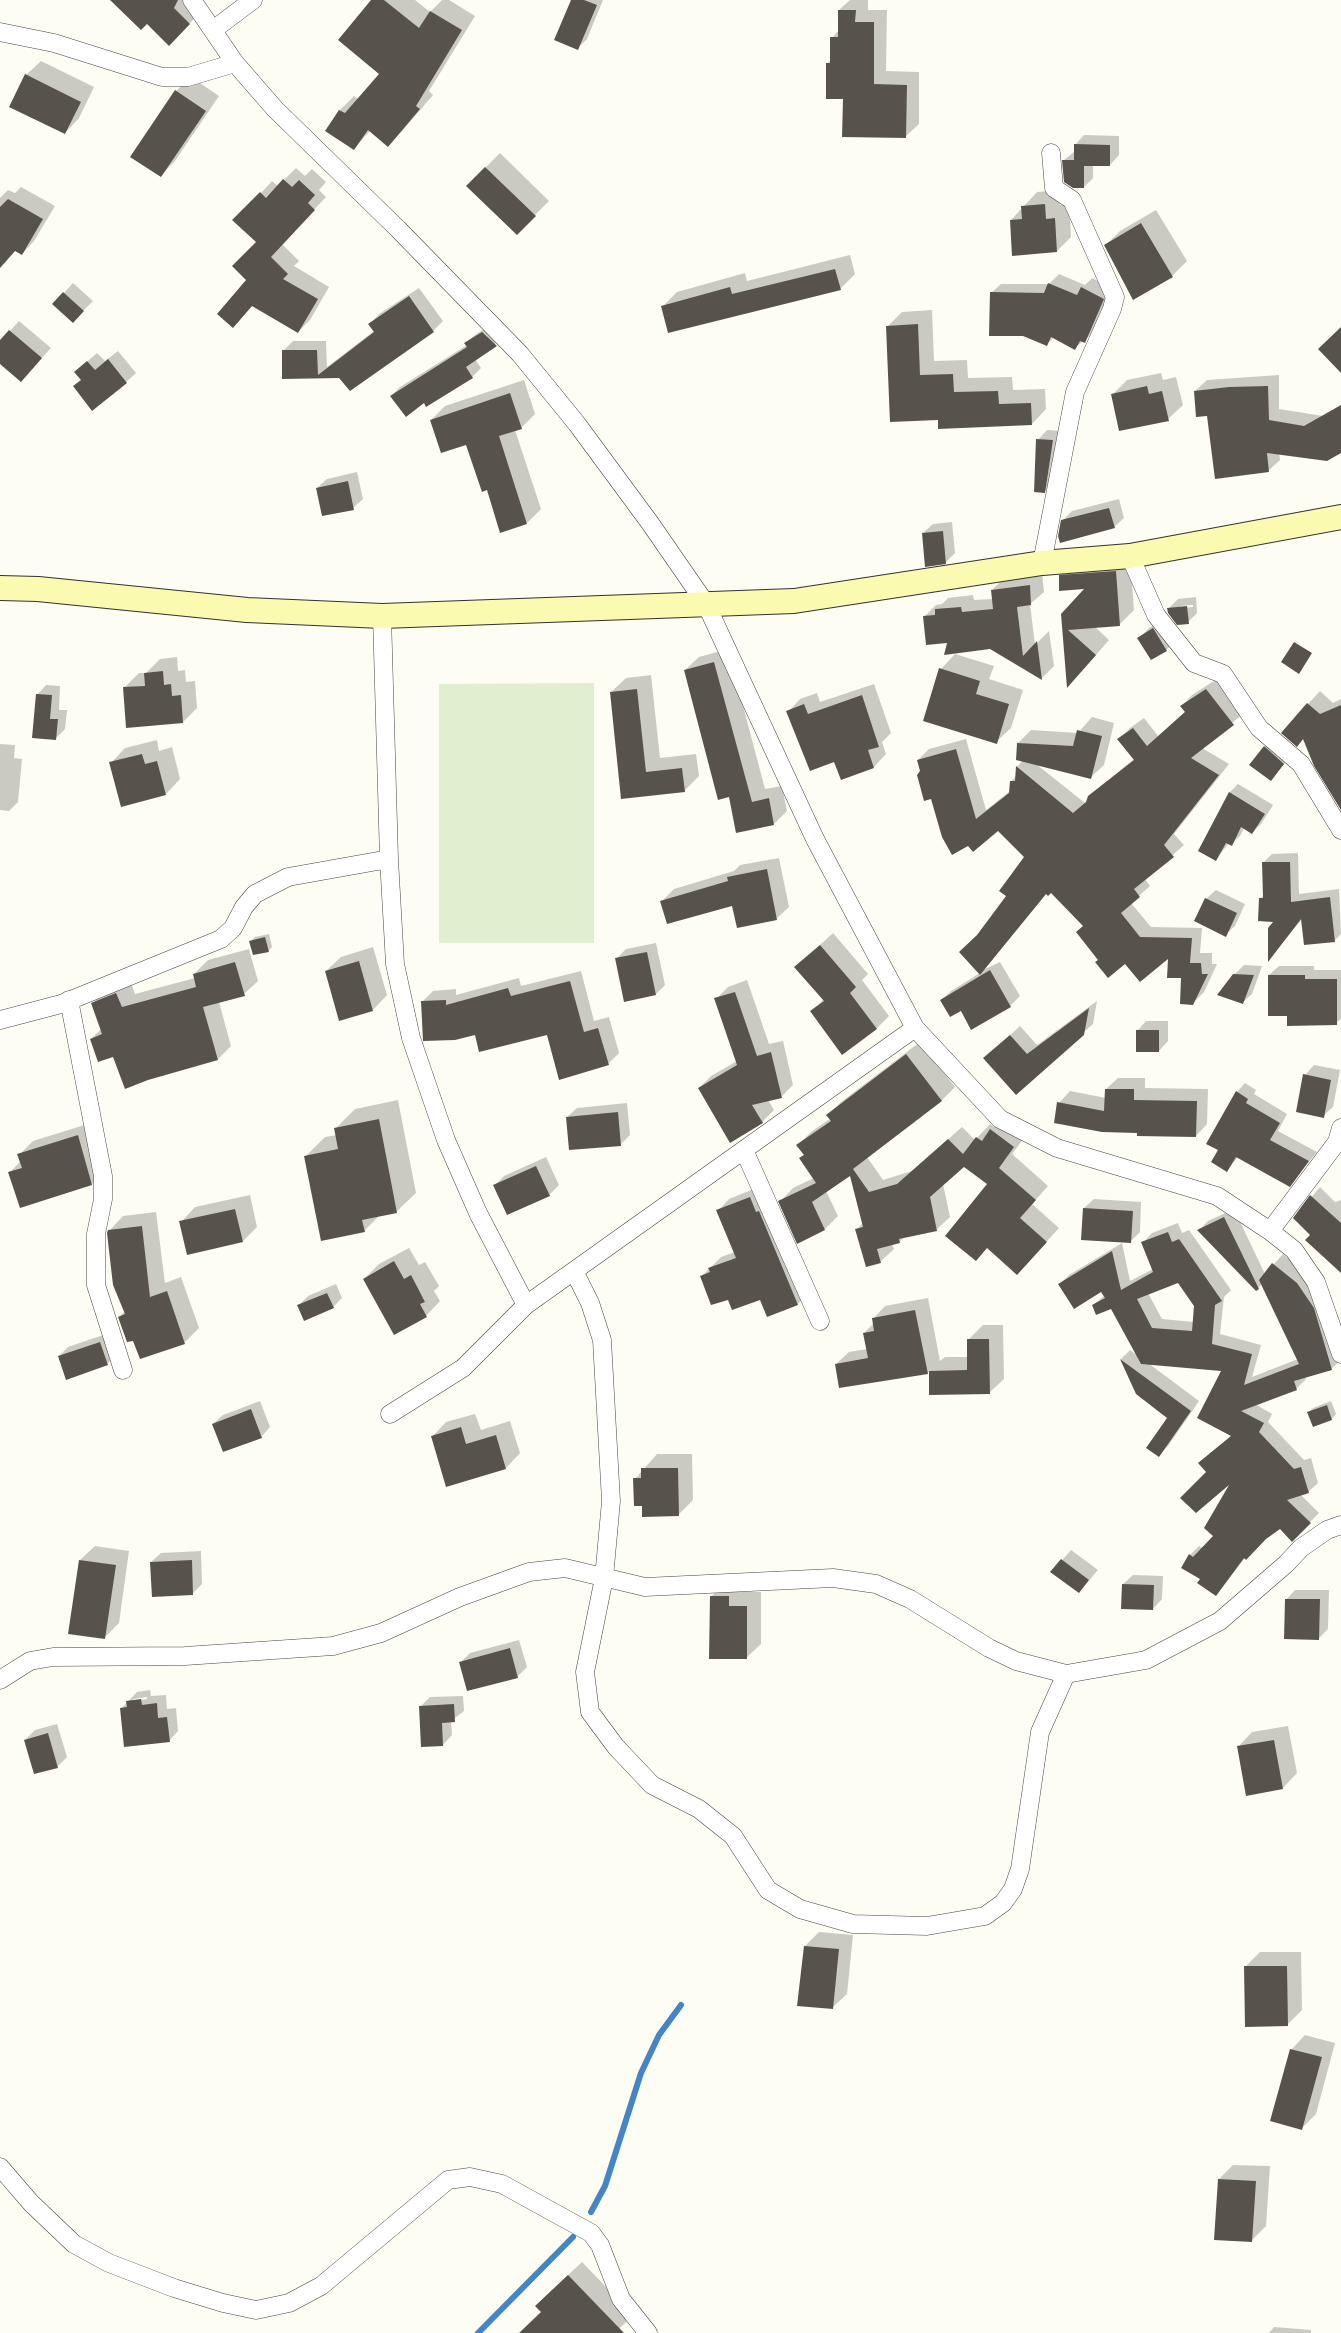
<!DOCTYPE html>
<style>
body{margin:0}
canvas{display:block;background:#fefdf3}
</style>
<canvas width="1341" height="2333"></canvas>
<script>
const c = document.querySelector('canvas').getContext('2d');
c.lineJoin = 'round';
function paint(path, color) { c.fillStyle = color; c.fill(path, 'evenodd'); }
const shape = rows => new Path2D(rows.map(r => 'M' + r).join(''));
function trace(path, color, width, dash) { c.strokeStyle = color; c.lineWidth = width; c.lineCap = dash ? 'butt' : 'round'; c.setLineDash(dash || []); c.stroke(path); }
const pitch = shape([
 [594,683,594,943,439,943,439,684]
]);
const shadow = shape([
 [113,0,185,0,199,14,169,44,147,23,118,8],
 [373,0,415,0,430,12,442,0,449,0,475,16,429,91,433,95,402,131,388,145,370,131,354,148,327,130,340,110,354,96,358,99,381,73],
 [573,0,603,0,587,39,577,49],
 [850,0,868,0,868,10,887,10,886,71,919,72,919,124,905,137,844,98,828,63,832,59,832,38,839,30,839,10],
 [41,61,94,87,79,118,65,133,26,75],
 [191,77,219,96,175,161,161,175,176,91],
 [1084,135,1119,136,1119,155,1110,165,1093,165,1093,178,1084,187,1064,160,1075,151,1075,145],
 [500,153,549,201,517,233,485,168],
 [296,168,305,176,312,169,326,182,319,190,326,197,282,244,299,261,294,266,329,287,310,320,298,332,253,305,233,327,258,242,261,193,272,181,278,186],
 [21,187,55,206,34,241,22,254,16,250,0,268,0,198,8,190,15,193],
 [1059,190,1060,205,1069,204,1071,237,1057,251,1011,220,1037,192],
 [1156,210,1187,261,1172,276,1134,298,1105,246,1120,231],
 [850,255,855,274,840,289,662,307,677,292,745,273,747,281],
 [1059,274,1085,285,1092,278,1112,289,1094,332,1075,348,1054,337,1047,344,991,293,1001,284,1049,284],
 [73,283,93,301,82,312,54,304],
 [419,288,443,321,433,331,350,389,340,376,284,378,283,351,293,341,326,341,327,367,374,331,370,324,379,314],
 [932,310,934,361,967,360,968,378,1012,377,1013,390,1045,389,1046,409,1032,424,939,418,888,326,902,312],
 [19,321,51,348,21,381,0,363,0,342],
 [491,324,505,336,475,359,481,368,472,377,391,396,400,387,467,345,466,343,475,335],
 [118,351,136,373,126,382,82,379,75,372,97,353,105,361],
 [1161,373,1163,380,1176,377,1183,405,1168,419,1112,395,1127,380],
 [1279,375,1279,409,1323,416,1279,453,1280,460,1268,471,1195,391,1207,380],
 [524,380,535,414,521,428,515,430,541,509,527,523,488,488,467,443,431,420,445,406],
 [1047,430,1062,431,1054,482,1044,491,1038,440],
 [357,472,363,499,353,508,317,488,327,479],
 [1119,499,1124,518,1114,527,1062,521,1072,511],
 [952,522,955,553,945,563,923,533,933,524],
 [1130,557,1134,610,1119,625,1095,627,1109,640,1081,672,1062,615,1087,587,1060,576,1074,561],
 [1042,573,1044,592,1030,604,1035,645,1049,631,1054,666,1042,678,990,648,949,642,924,617,936,605,942,604,948,598,973,595,974,600,993,599,992,590,1004,578],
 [1196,597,1197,613,1188,622,1169,608,1178,599],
 [1193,605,1193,607,1180,608,1180,606],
 [1163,620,1176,641,1166,650,1139,638,1149,628],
 [728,649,765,789,782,786,787,811,774,824,730,795,685,670,699,657],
 [955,654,994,666,989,679,1023,690,1011,728,996,742,941,669],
 [177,657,178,671,185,670,186,682,195,681,197,708,183,722,124,688,139,673,146,673,160,659],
 [651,675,660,758,696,754,699,776,684,791,622,797,611,692,626,678],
 [1217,679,1244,713,1202,748,1229,764,1174,834,1184,845,1145,879,1150,886,1131,903,1151,927,1202,928,1200,953,1212,953,1212,964,1217,964,1204,992,1193,1003,1182,977,1169,956,1125,963,1100,960,1085,925,1051,891,1047,893,983,970,1000,962,1020,996,1010,1006,961,1009,942,1000,951,991,980,973,980,934,1008,896,1026,857,999,829,973,850,932,797,918,760,929,749,966,739,986,810,1010,791,1011,782,1016,776,1017,767,1023,760,1018,743,1031,730,1078,733,1092,717,1114,723,1104,765,1090,778,1036,764,1085,803,1101,786,1134,759,1119,739,1130,728,1144,718,1158,736,1186,711,1182,706,1192,695],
 [874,684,891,733,882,742,886,754,874,767,842,779,834,760,788,712,800,699,817,693,820,702],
 [46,685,60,686,59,710,67,710,65,729,56,738,37,695],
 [1320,691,1333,703,1341,699,1341,807,1304,738,1297,745,1282,732],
 [1274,738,1293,754,1271,779,1265,747],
 [157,740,159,751,172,747,180,779,166,794,111,763,125,748],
 [0,744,15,745,14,758,22,759,18,802,9,811,0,810],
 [1238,784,1273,805,1261,824,1252,833,1244,828,1240,836,1231,844,1229,843,1216,859,1200,851,1230,792],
 [1298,853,1299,894,1339,889,1341,934,1335,940,1302,919,1269,959,1275,921,1261,898,1264,895,1263,863,1272,854],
 [779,858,789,907,776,919,733,904,662,901,674,889,734,871,740,865],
 [1216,890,1245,904,1235,926,1225,935,1206,899],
 [833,933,868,974,862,980,889,1016,877,1028,842,1053,812,1011,824,999,796,967],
 [269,934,272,947,268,951,251,941,255,937],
 [656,943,665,985,656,994,625,1001,616,959,626,949],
 [373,947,387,995,373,1010,326,971,341,957],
 [249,949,258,981,244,994,219,1002,231,1046,218,1059,114,1055,91,1039,101,1029,92,1004,106,990,130,980,135,994,195,978,194,974,208,960],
 [1244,965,1262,966,1252,994,1242,1003,1234,975],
 [1279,966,1314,966,1314,970,1341,970,1341,1019,1336,1023,1288,1015,1269,975],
 [581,971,594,1021,609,1017,619,1053,608,1064,547,1033,476,1033,422,1002,433,991,456,989,456,995,519,978,521,986],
 [747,980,769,1044,783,1041,793,1085,781,1097,768,1100,774,1110,762,1122,699,1088,711,1076,737,1061,716,999,728,987],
 [1097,1001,1093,1024,1016,1093,995,1049,1020,1026,1037,1045],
 [1146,1021,1168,1021,1168,1041,1159,1051,1137,1031],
 [920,1042,955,1087,942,1100,867,1157,883,1180,912,1171,962,1127,975,1140,990,1124,994,1127,1004,1117,1027,1134,1012,1154,1048,1186,1032,1204,1059,1228,1017,1274,988,1247,976,1259,989,1184,964,1166,943,1184,950,1217,936,1230,904,1237,899,1242,892,1244,894,1249,880,1262,856,1230,863,1223,851,1174,826,1191,838,1216,825,1229,798,1242,780,1202,793,1188,814,1178,800,1158,805,1154,798,1145,811,1132,831,1118,828,1115,841,1102],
 [1314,1065,1340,1070,1333,1107,1323,1116,1305,1075],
 [1118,1078,1145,1078,1145,1088,1208,1089,1207,1124,1196,1136,1139,1132,1059,1103,1070,1091,1106,1098,1106,1089],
 [1245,1083,1256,1090,1254,1094,1287,1114,1278,1131,1317,1152,1290,1185,1238,1157,1227,1170,1220,1150,1237,1092],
 [398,1100,416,1193,396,1212,380,1215,364,1231,306,1156,325,1137,337,1135,336,1128,355,1109],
 [627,1103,630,1135,620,1145,567,1117,577,1108],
 [91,1123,105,1171,92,1184,9,1173,21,1161,19,1155,33,1141],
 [546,1157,559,1185,549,1195,495,1185,504,1176],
 [761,1186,809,1292,798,1304,768,1316,761,1298,729,1298,702,1276,721,1257,735,1252,718,1211,729,1199],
 [1320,1187,1335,1202,1341,1200,1341,1271,1312,1235,1294,1218],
 [250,1195,257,1227,243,1241,181,1222,195,1207],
 [1094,1199,1141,1202,1140,1232,1130,1242,1084,1208],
 [1234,1209,1265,1274,1283,1254,1306,1274,1341,1360,1331,1369,1305,1377,1306,1379,1296,1389,1255,1404,1272,1414,1268,1422,1304,1460,1311,1458,1318,1483,1308,1492,1301,1495,1319,1513,1292,1540,1280,1527,1268,1536,1245,1558,1216,1595,1201,1578,1190,1555,1199,1546,1203,1548,1215,1536,1233,1481,1208,1472,1200,1463,1232,1435,1223,1370,1148,1363,1199,1401,1168,1446,1159,1455,1168,1418,1137,1394,1121,1359,1130,1350,1138,1356,1112,1308,1093,1305,1105,1295,1102,1290,1060,1284,1069,1275,1122,1243,1130,1281,1153,1269,1143,1243,1152,1233,1178,1223,1182,1233,1189,1230,1231,1290,1224,1297,1220,1334,1261,1345,1252,1377,1298,1359,1262,1284,1258,1288,1199,1230,1208,1221],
 [1178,1281,1196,1306,1194,1322,1162,1319,1148,1293],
 [156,1212,165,1283,181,1277,199,1328,185,1342,141,1358,134,1340,119,1317,125,1311,109,1231,123,1216],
 [409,1248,419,1265,425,1262,439,1286,434,1291,440,1301,426,1316,364,1279,379,1264],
 [336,1284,342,1298,333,1307,299,1305,308,1296],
 [928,1298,940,1361,945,1357,968,1357,968,1340,983,1325,1003,1325,1004,1379,989,1393,931,1394,930,1370,928,1373,836,1364,849,1352,867,1349,864,1333,874,1323,873,1319,885,1306],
 [109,1333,117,1354,107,1364,59,1356,68,1347],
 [260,1401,270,1427,261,1437,213,1424,223,1415],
 [1331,1401,1336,1414,1332,1419,1314,1425,1309,1412,1313,1408],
 [475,1414,481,1430,510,1421,520,1453,506,1468,447,1486,432,1437,446,1422],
 [657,1454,692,1454,693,1500,678,1515,643,1505,635,1479],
 [95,1546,129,1551,119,1623,104,1638,70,1633,80,1560],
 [1071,1550,1098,1570,1079,1592,1052,1572],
 [201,1551,202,1584,193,1593,151,1562,161,1553],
 [1133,1575,1163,1576,1162,1599,1153,1609,1123,1584],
 [725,1582,743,1582,743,1592,761,1592,761,1644,746,1658,711,1597],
 [1295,1590,1329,1590,1328,1629,1319,1638,1286,1600],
 [519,1640,527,1667,517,1677,461,1662,470,1653],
 [150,1690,151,1696,166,1695,167,1709,176,1708,178,1731,169,1741,121,1709,137,1692],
 [147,1697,147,1699,131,1701,134,1699],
 [463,1696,464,1711,451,1721,452,1735,443,1745,420,1707,430,1697],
 [57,1724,67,1757,57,1767,25,1740,35,1730],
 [1288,1726,1297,1773,1283,1788,1238,1747,1252,1732],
 [819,1932,853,1935,847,1994,832,2008,805,1946],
 [1260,1952,1301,1952,1302,2010,1287,2025,1245,1967],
 [1305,2035,1335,2043,1316,2114,1302,2128,1291,2050],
 [1233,2165,1270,2166,1266,2226,1252,2240,1219,2179],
 [582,2262,633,2315,615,2333,520,2333,542,2312,550,2292],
 [1274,2327,1311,2330,1311,2333,1269,2333]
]);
const stream = shape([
 [591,2212,605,2186,641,2073,659,2035,681,2005],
 [478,2333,573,2237]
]);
const building = shape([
 [110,0,178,0,174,8,190,24,169,46,147,24,141,30],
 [371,0,384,0,419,28,430,11,462,30,416,106,420,109,388,147,368,130,354,150,325,131,339,110,345,113,379,74,338,40],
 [571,0,584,0,597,5,578,50,554,40],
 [838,10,856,10,855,22,874,22,874,84,907,85,906,138,842,137,843,99,826,99,826,63,830,63,830,37,838,37],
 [25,74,81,102,65,134,9,107],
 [175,90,206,111,161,177,130,157],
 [1074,144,1110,145,1110,166,1084,166,1084,188,1073,188,1064,182,1062,160,1074,160],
 [485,167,536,216,517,235,466,186],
 [283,179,292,187,299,180,315,195,308,203,315,210,271,257,288,274,283,279,318,299,298,333,252,306,233,328,217,314,246,280,232,266,256,242,232,220,260,192,266,198],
 [8,199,43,219,22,255,15,251,0,268,0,207],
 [1045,204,1046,219,1055,218,1057,252,1012,256,1010,220,1022,219,1021,206],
 [1141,223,1173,277,1133,300,1104,245],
 [835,269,841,290,668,333,661,306,730,287,732,294],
 [1048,283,1077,295,1081,287,1104,299,1085,343,1080,341,1075,350,1051,337,1047,346,1023,336,989,336,990,292,1044,293],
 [63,292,84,311,73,323,52,304],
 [409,296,434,332,350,391,339,378,282,379,282,350,317,350,318,375,374,332,368,324],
 [918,324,920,375,953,374,954,392,998,391,999,404,1031,403,1032,425,938,429,938,420,890,422,886,326],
 [1341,327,1341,373,1318,349],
 [9,330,42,358,21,382,0,364,0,340],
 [482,332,497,346,466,367,473,378,426,407,424,403,406,417,390,396,467,347,464,343],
 [108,359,127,383,92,411,73,386,81,380,74,372,87,361,95,370],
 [1147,386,1149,394,1162,391,1169,421,1119,431,1111,394],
 [1268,386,1269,420,1304,426,1341,405,1341,453,1327,461,1267,453,1269,472,1215,479,1207,416,1196,417,1194,391,1229,387],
 [510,393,522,429,499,436,527,524,500,533,487,490,482,492,466,445,441,453,430,420],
 [1036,439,1053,440,1045,493,1034,492],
 [348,481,354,510,322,516,316,488],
 [1109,508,1115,528,1060,543,1058,536,1061,520],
 [943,531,946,564,925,567,922,533],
 [1116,571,1120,626,1068,630,1096,655,1067,688,1061,614,1084,589,1059,591,1059,575],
 [1030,585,1031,605,1017,607,1023,656,1037,641,1042,680,990,649,944,655,947,643,926,645,923,616,935,615,935,609,961,607,962,612,993,609,991,590],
 [1187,606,1189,624,1177,625,1168,613,1167,608],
 [1153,628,1167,651,1151,660,1137,638],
 [1294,642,1312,653,1299,674,1281,662],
 [714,662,752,802,769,798,774,825,736,833,729,797,718,800,684,670],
 [939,668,980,681,976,694,1009,704,997,744,923,721],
 [163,671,164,685,171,684,172,696,181,695,183,723,126,728,123,687,145,686,144,673],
 [637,689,646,772,682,768,685,792,621,799,610,692],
 [1206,689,1234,725,1191,758,1219,775,1164,845,1174,857,1134,889,1140,897,1121,913,1140,937,1192,938,1190,963,1201,963,1202,974,1208,974,1193,1005,1180,1004,1181,978,1167,978,1168,959,1140,982,1125,964,1108,978,1095,962,1098,960,1076,932,1083,926,1051,893,1048,896,1046,894,980,975,959,952,977,935,1006,896,999,891,1024,857,998,831,973,852,968,846,952,855,942,837,931,799,924,801,917,775,920,771,917,760,956,749,976,819,1009,793,1010,781,1015,781,1016,766,1073,813,1086,802,1088,796,1134,760,1117,739,1133,728,1147,746,1185,712,1180,706],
 [36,694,52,695,50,719,58,719,56,740,32,738],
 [862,695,879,747,868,750,874,768,841,780,834,762,810,771,786,711,804,704,808,714],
 [1307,703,1320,714,1341,705,1341,810,1314,766,1303,739,1297,747,1281,733],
 [1077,730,1102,736,1091,779,1016,760,1017,743,1073,746],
 [1264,746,1284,764,1271,781,1249,765],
 [142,754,145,764,157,761,166,795,121,807,109,762],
 [1229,792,1265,814,1252,834,1241,827,1232,846,1226,843,1216,861,1198,851],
 [1262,862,1290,862,1291,902,1330,897,1335,942,1304,945,1301,919,1268,962,1268,928,1273,922,1258,921,1259,898,1263,898],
 [767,869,777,920,737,928,732,906,667,924,660,901,728,881,727,877],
 [1205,898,1237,913,1226,937,1194,921],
 [265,937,269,952,253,955,249,941],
 [820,945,856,987,850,993,877,1029,842,1055,810,1011,824,1001,794,967],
 [647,952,656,995,624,1002,615,958],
 [359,961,373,1011,339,1021,325,971],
 [235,962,245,996,203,1007,218,1060,148,1080,125,1089,113,1057,98,1062,90,1039,102,1034,91,1003,116,993,122,1007,196,987,193,974],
 [990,970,1011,1007,971,1030,961,1011,950,1017,940,1000],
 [1233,974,1254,975,1243,1004,1217,995],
 [1268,975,1305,975,1305,979,1337,979,1337,1025,1287,1026,1287,1016,1268,1016],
 [570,981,584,1032,598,1028,609,1065,559,1080,547,1035,479,1052,475,1035,455,1040,423,1041,421,1001,446,1000,446,1005,508,988,511,996],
 [735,992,757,1056,771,1052,782,1098,752,1105,763,1123,730,1143,698,1088,737,1065,714,998],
 [1089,1008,1084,1035,1016,1095,983,1058,1010,1035,1027,1054],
 [1136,1030,1159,1030,1159,1052,1136,1052],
 [906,1054,942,1101,853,1169,869,1192,897,1184,948,1139,963,1154,976,1137,982,1141,990,1129,1014,1147,999,1168,1036,1200,1020,1218,1047,1242,1017,1275,987,1248,976,1261,945,1236,987,1184,964,1167,930,1197,937,1231,899,1239,900,1243,877,1249,881,1263,866,1267,855,1229,863,1227,850,1176,812,1202,825,1230,797,1244,778,1201,816,1183,799,1158,804,1155,796,1145,831,1121,826,1115],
 [1303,1074,1331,1080,1324,1118,1296,1112],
 [1105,1089,1134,1089,1134,1100,1197,1101,1196,1137,1137,1136,1137,1133,1102,1132,1054,1123,1057,1102,1104,1111],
 [1236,1091,1248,1099,1246,1103,1280,1123,1270,1140,1309,1161,1290,1187,1236,1157,1227,1172,1211,1162,1218,1150,1206,1144],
 [618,1112,621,1146,569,1150,566,1117],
 [379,1119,397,1213,362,1220,365,1232,321,1241,304,1156,338,1149,334,1128],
 [78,1135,92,1185,20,1208,8,1172,22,1168,17,1154],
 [536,1166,550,1196,507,1215,493,1185],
 [1310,1195,1341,1223,1341,1273,1305,1240,1310,1235,1293,1218],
 [750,1197,756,1212,759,1211,798,1305,767,1317,760,1300,732,1310,728,1300,711,1305,700,1276,710,1272,708,1268,736,1258,716,1210],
 [1083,1208,1133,1211,1131,1243,1081,1240],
 [235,1209,243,1242,187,1255,179,1221],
 [1224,1217,1259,1289,1256,1291,1197,1230],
 [142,1226,150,1297,167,1291,185,1344,140,1359,133,1341,127,1342,118,1317,125,1314,113,1285,107,1233,108,1230],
 [1168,1232,1172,1242,1179,1239,1222,1301,1215,1305,1212,1344,1252,1354,1244,1385,1299,1364,1259,1280,1272,1263,1297,1283,1314,1308,1332,1370,1294,1381,1297,1390,1241,1411,1264,1423,1259,1432,1294,1469,1301,1467,1309,1493,1287,1500,1311,1523,1292,1542,1280,1529,1266,1539,1246,1560,1244,1558,1216,1596,1197,1583,1200,1579,1181,1568,1189,1554,1193,1557,1213,1536,1204,1528,1229,1485,1196,1513,1180,1498,1206,1472,1198,1463,1231,1436,1197,1418,1221,1371,1141,1364,1111,1309,1096,1315,1092,1305,1105,1298,1101,1292,1074,1309,1058,1284,1112,1251,1121,1290,1153,1272,1141,1242],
 [1178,1283,1194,1306,1192,1331,1152,1328,1137,1299],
 [394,1261,404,1279,411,1275,425,1302,420,1304,427,1317,394,1335,363,1279],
 [327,1293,334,1308,304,1321,297,1305],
 [915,1310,928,1374,839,1388,835,1364,868,1358,863,1333,874,1331,872,1318],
 [967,1339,989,1339,990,1394,929,1395,929,1371,967,1370],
 [100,1342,108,1365,66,1380,58,1356],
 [1120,1359,1191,1411,1159,1457,1146,1448,1167,1418,1136,1394],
 [1327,1405,1332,1420,1313,1427,1307,1412],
 [251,1409,262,1438,223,1452,212,1424],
 [461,1427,466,1444,496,1435,506,1469,446,1487,431,1436],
 [641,1468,678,1468,679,1516,642,1517,642,1506,634,1506,633,1478,641,1478],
 [1061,1559,1089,1580,1079,1593,1050,1572],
 [79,1560,116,1565,105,1639,68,1634],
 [192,1560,193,1595,152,1597,150,1562],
 [1122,1584,1154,1585,1153,1610,1121,1609],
 [710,1596,729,1596,729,1606,747,1606,747,1659,709,1659],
 [1285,1599,1320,1599,1319,1640,1284,1639],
 [510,1648,518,1678,467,1691,459,1662],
 [141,1699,142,1705,157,1703,158,1718,167,1717,170,1742,124,1747,120,1708,127,1707,126,1701],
 [454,1704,455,1722,442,1723,443,1746,421,1747,419,1706],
 [48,1733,58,1768,34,1774,24,1740],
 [1274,1740,1283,1789,1246,1796,1237,1746],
 [804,1946,839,1949,833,2009,797,2006],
 [1244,1966,1287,1966,1288,2026,1245,2027],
 [1290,2049,1322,2057,1302,2130,1270,2121],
 [1218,2179,1256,2181,1252,2242,1214,2240],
 [568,2275,624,2333,519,2333,541,2312,535,2306]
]);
const street = shape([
 [192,0,235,63,275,109,398,229,520,354,577,424,650,523,706,604,815,839,915,1028,1000,1119,1057,1148,1217,1196,1270,1231,1294,1250,1316,1282,1341,1354],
 [213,30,253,0],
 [0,32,54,43,162,77,188,77,235,63],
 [1130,556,1156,615,1194,663,1223,674,1259,728,1301,764,1341,830],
 [1042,563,1075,392,1112,309,1115,297,1072,200,1054,188,1051,153],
 [382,616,389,859,395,964,411,1038,446,1140,478,1213,526,1305],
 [69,1000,103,1176,103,1199,96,1234,96,1285,123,1370],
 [0,1020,61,1004,221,939,233,928,244,907,255,894,288,877,389,859],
 [744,1150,820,1321],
 [1270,1231,1337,1142,1341,1128],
 [574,1271,590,1303,602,1340,611,1501,604,1578,585,1672,590,1712,616,1747,652,1785,699,1809,733,1836,768,1890,800,1909,853,1924,927,1926,985,1916,1003,1903,1013,1889,1020,1869,1040,1732,1066,1674],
 [390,1414,463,1368,526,1305,915,1028],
 [0,1680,30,1661,53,1657,185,1656,333,1646,381,1633,460,1597,529,1572,565,1568,645,1587,833,1578,876,1584,910,1599,989,1648,1016,1661,1066,1674,1146,1660,1220,1621,1286,1564,1301,1548,1327,1530,1341,1525],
 [0,2167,31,2203,74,2244,109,2263,174,2288,223,2303,256,2310,289,2303,321,2286,448,2180,470,2177,502,2184,591,2233,600,2245,621,2299,648,2333]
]);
const secondary = shape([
 [0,588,38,589,247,610,382,616,794,601,1042,563,1130,556,1341,517]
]);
paint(pitch, '#e1efcf');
paint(shadow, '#0003');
trace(stream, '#4485c7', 6);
paint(building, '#58524c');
trace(street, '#434343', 19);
trace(secondary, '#323232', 26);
trace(street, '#fff', 18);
trace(secondary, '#fbfab1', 24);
</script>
